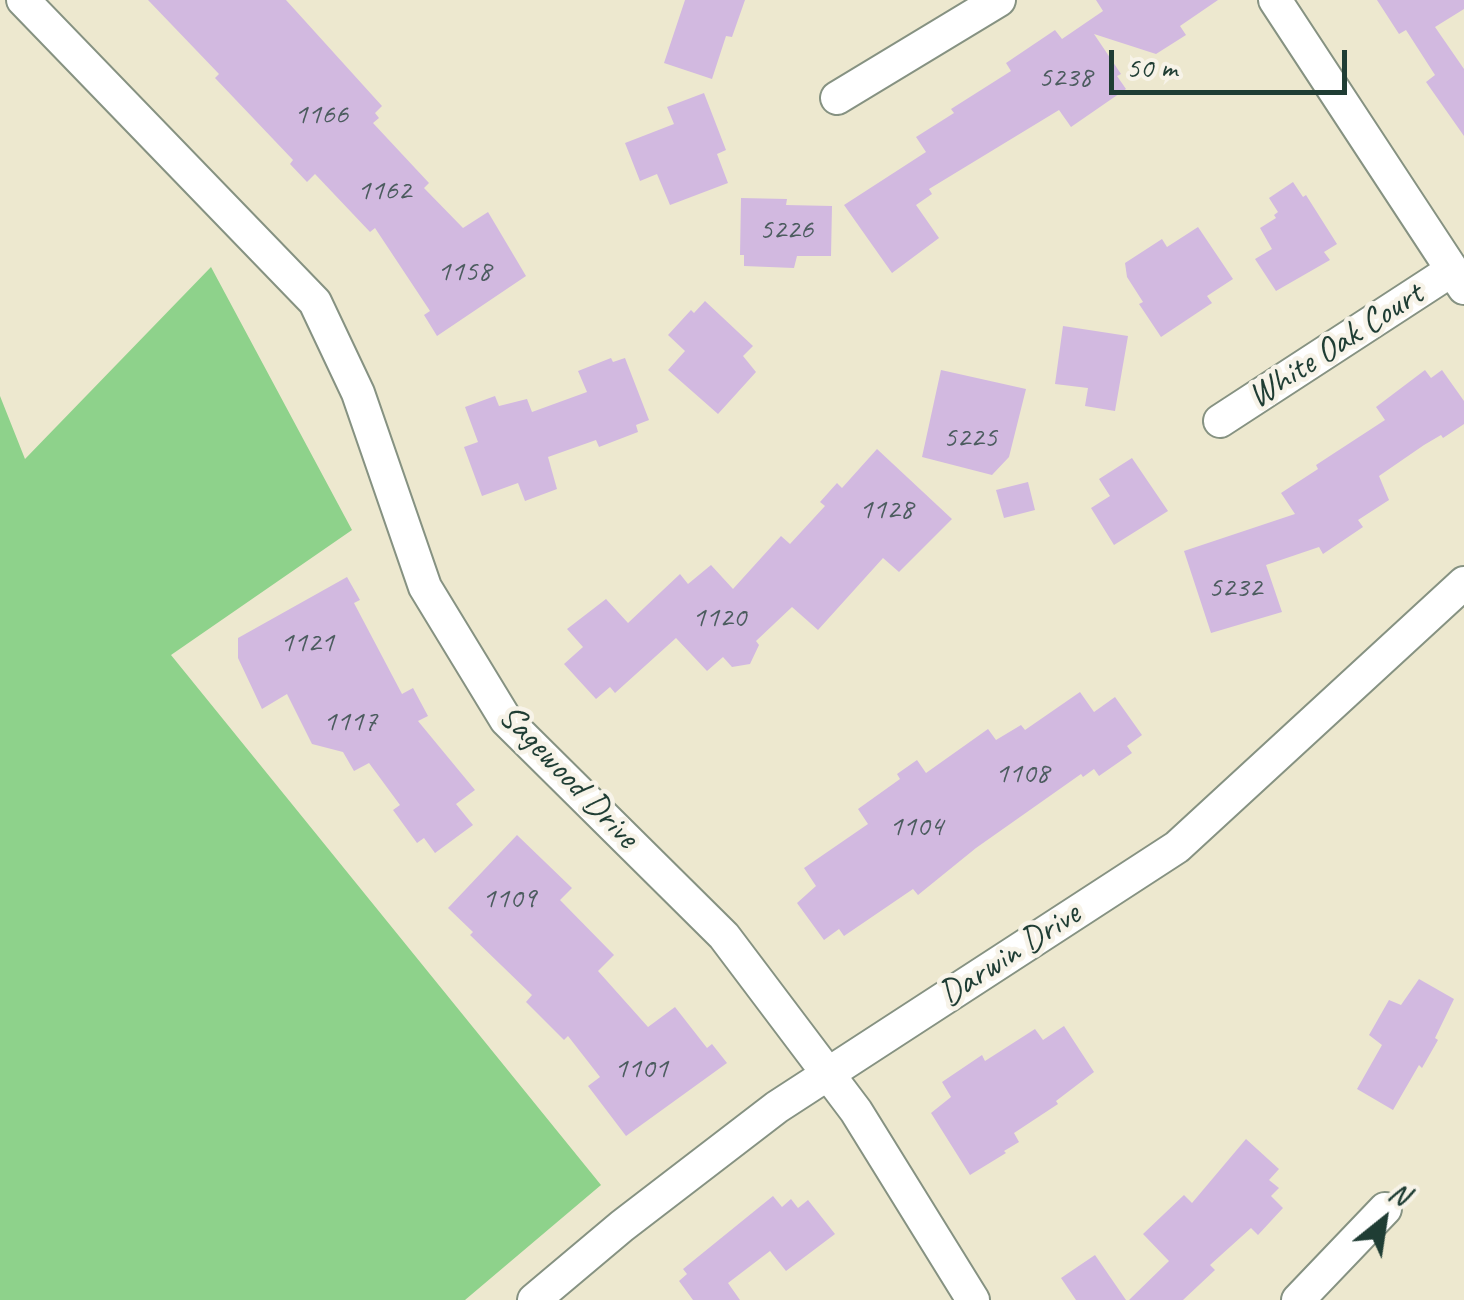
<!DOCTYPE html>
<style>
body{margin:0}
#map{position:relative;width:1464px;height:1300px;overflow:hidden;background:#ede8cf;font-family:Caveat,sans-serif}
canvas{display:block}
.north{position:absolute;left:1334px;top:1170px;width:100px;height:100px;-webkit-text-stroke:8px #f7f3e8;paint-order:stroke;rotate:30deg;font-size:28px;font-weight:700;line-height:40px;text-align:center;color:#1f3d34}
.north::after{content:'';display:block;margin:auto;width:35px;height:45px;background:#1f3d34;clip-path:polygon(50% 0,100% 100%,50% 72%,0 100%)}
.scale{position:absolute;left:1109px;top:50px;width:238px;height:45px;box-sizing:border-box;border:5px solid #1f3d34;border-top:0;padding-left:12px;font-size:30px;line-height:35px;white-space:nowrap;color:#1f3d34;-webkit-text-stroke:8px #f7f3e8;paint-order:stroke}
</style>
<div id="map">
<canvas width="1464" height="1300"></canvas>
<div class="north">N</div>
<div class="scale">50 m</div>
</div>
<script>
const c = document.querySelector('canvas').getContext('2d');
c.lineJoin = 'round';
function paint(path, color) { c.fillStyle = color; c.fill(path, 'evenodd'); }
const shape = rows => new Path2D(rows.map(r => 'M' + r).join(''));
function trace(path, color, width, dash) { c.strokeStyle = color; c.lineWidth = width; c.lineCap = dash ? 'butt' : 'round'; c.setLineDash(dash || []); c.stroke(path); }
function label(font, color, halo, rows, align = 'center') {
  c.font = font + ' Caveat,sans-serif'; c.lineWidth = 9; c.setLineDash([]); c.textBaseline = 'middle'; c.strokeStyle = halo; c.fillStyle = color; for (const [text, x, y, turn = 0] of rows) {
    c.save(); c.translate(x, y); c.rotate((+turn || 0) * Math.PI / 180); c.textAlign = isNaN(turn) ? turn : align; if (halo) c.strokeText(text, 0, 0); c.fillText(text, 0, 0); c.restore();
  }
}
const green = shape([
 [211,267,352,530,171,655,601,1185,465,1300,0,1300,0,396,25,459]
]);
const building = shape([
 [148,0,286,0,382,106,375,113,379,118,373,123,429,183,424,188,463,228,488,212,526,276,437,336,424,315,430,311,375,228,370,232,315,174,307,182,290,164,293,160,215,78,219,74],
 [685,0,745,0,732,37,726,36,712,79,664,63],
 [1096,0,1218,0,1180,26,1186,35,1156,54,1094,34,1121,74,1117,76,1126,89,1071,127,1059,110,929,189,932,194,916,205,939,238,892,273,844,205,926,152,916,137,954,113,951,109,1011,71,1006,63,1055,30,1062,39,1103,11],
 [1377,0,1464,0,1464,9,1435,27,1464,69,1464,136,1426,82,1435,75,1406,30,1399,34],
 [704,93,726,150,717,154,728,183,670,205,657,174,640,181,625,143,674,124,667,107],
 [1293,182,1303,197,1306,195,1337,244,1324,252,1330,260,1276,291,1255,259,1272,249,1260,228,1276,218,1274,215,1278,212,1269,198],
 [741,198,787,199,786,205,832,206,831,256,797,256,794,268,744,266,744,255,740,255],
 [1198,227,1233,279,1207,296,1212,303,1161,337,1139,304,1143,302,1127,277,1125,263,1162,239,1167,247],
 [705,301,753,346,743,356,756,372,718,414,668,370,685,351,668,335,691,310,694,313],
 [1063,326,1128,336,1115,411,1085,406,1088,388,1055,384],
 [611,358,613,362,625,358,649,420,636,425,638,432,599,447,596,440,548,457,557,489,525,501,518,483,482,496,464,447,478,442,465,407,495,396,499,406,527,399,532,412,587,392,578,371],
 [941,370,1026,389,1009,457,992,475,922,457],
 [1425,370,1431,378,1442,370,1464,401,1464,424,1443,438,1441,435,1424,445,1379,476,1389,500,1358,520,1363,527,1323,554,1319,547,1266,565,1282,612,1211,633,1184,551,1295,514,1281,493,1318,469,1316,465,1385,420,1376,407],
 [877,449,952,519,899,572,883,558,818,630,792,607,756,641,759,645,750,664,732,667,723,657,707,671,676,638,615,693,610,687,596,699,564,664,583,647,567,629,606,599,628,623,680,574,688,584,711,565,733,589,781,536,790,544,825,506,820,502,837,483,842,488],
 [1132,458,1168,511,1114,545,1091,508,1110,496,1099,479],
 [1028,482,1035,510,1004,518,996,490],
 [347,577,360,600,354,603,402,694,413,688,428,716,418,721,475,790,456,804,473,825,435,853,424,838,417,843,393,810,400,805,369,763,354,771,343,752,312,744,287,694,262,709,238,658,238,638],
 [1080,692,1094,712,1115,697,1142,735,1127,746,1132,753,1099,776,1094,769,1083,777,1081,774,976,848,918,895,913,889,844,936,839,929,824,940,797,903,816,886,804,868,868,824,858,809,900,779,897,774,917,760,926,773,988,729,996,740,1021,725,1025,730],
 [517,835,572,888,560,900,614,955,598,971,648,1027,675,1007,707,1048,712,1044,727,1063,626,1136,588,1086,600,1077,568,1036,564,1040,526,1002,532,995,470,935,473,932,448,908],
 [1419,979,1454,999,1435,1038,1438,1040,1422,1068,1419,1065,1393,1110,1357,1089,1382,1045,1369,1035,1389,1000,1401,1005],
 [1064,1026,1094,1072,1056,1101,1058,1104,1014,1133,1019,1142,1004,1151,1006,1153,970,1175,931,1113,951,1097,942,1082,982,1055,985,1061,1035,1029,1043,1040],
 [1246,1139,1279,1169,1269,1180,1279,1188,1271,1196,1283,1208,1258,1235,1251,1228,1210,1265,1215,1270,1183,1300,1129,1300,1169,1261,1143,1234,1184,1195,1192,1203],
 [773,1196,782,1207,791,1199,798,1208,808,1200,835,1234,786,1271,770,1251,728,1283,740,1300,693,1300,679,1281,687,1274,683,1269],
 [1095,1255,1126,1300,1076,1300,1061,1278]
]);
const minor = shape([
 [23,0,315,302,358,393,425,587,506,720,724,936,856,1111,973,1300],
 [1275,0,1464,288],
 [837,98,999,0],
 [1220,421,1452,270],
 [534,1300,622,1226,777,1107,1177,847,1464,583],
 [1298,1300,1385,1209]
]);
const numberNames = [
 ["5238",1065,78],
 ["1166",321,115],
 ["1162",384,191],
 ["5226",786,230],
 ["1158",464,272],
 ["5225",970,438],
 ["1128",886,510],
 ["5232",1235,588],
 ["1120",719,618],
 ["1121",307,643],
 ["1117",350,722],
 ["1108",1022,774],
 ["1104",916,827],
 ["1109",509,899],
 ["1101",641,1069]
];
const streetNames = [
 ["White Oak Court",1336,346,-33],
 ["Sagewood Drive",568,777,46],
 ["Darwin Drive",1010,955,-33]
];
paint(green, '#8ed28b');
paint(building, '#d2b9e0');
trace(minor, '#869282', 36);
trace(minor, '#fff', 32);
label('30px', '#4c5c5f', null, numberNames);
label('35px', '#1f3d34', '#f7f3e8', streetNames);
</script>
